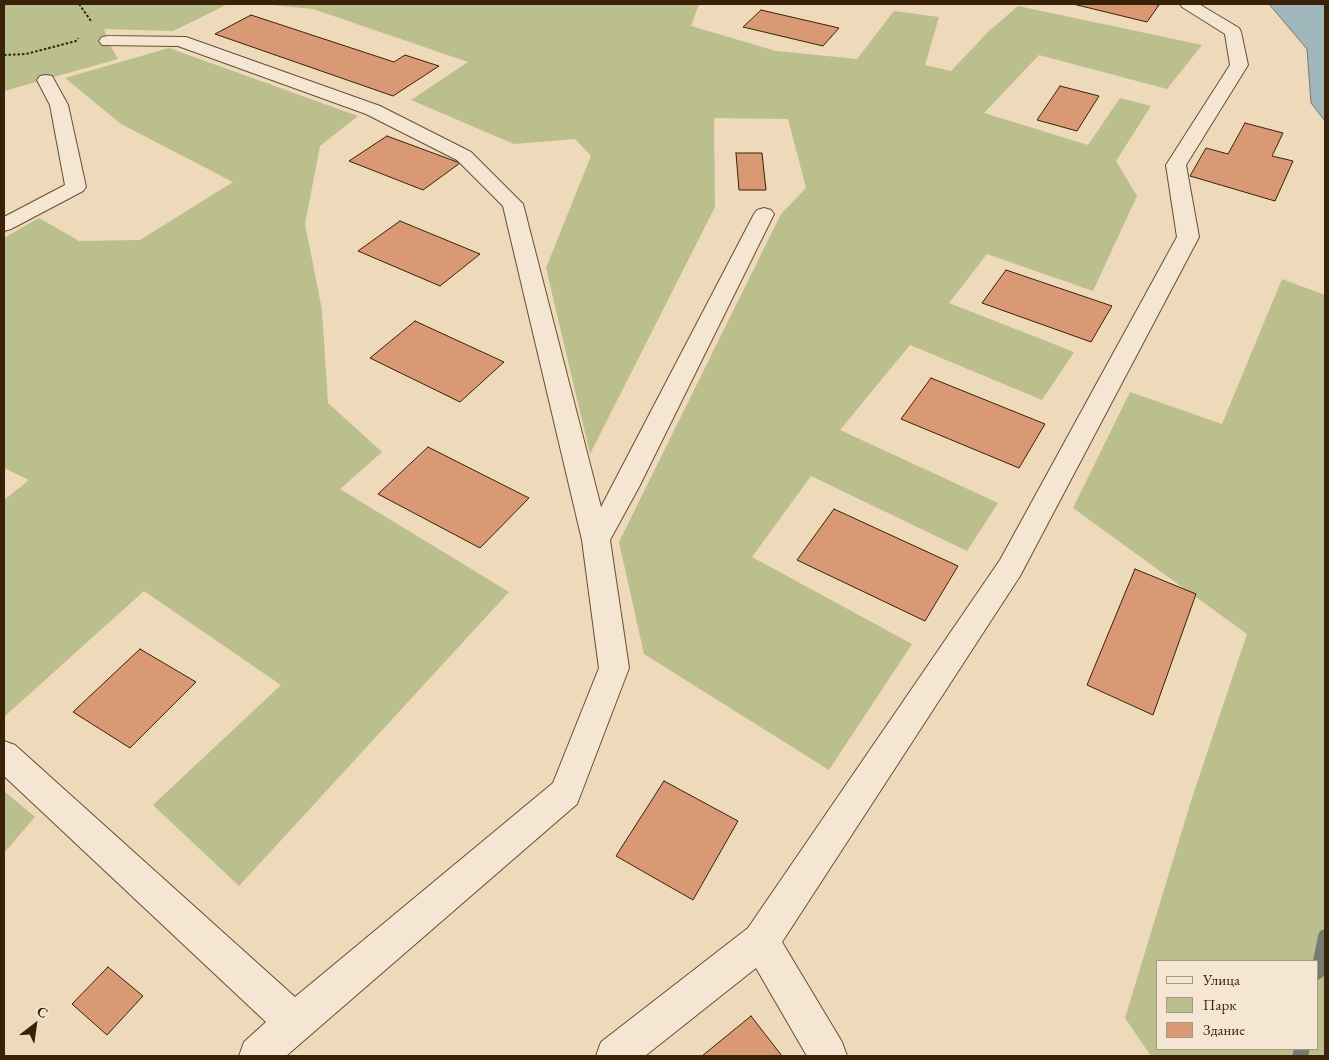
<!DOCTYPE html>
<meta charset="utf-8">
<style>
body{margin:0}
#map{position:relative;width:1329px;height:1060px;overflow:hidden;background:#eed9ba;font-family:"EB Garamond",serif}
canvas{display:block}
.frame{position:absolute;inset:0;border:5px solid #392207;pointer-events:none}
.legend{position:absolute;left:1156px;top:960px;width:162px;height:90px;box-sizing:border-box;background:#f4e6d2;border:1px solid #a99881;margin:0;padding:6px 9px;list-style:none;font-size:15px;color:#392207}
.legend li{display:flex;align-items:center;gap:10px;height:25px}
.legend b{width:25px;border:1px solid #a99881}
.north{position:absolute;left:10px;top:1000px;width:50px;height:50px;-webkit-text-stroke:4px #f4e6d2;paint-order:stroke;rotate:30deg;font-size:14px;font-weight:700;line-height:20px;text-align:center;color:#392207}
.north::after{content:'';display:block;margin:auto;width:18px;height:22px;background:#392207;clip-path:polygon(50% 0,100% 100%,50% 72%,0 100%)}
</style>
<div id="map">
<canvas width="1329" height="1060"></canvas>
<div class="frame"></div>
<ul class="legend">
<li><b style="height:6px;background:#f4e6d2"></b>Улица</li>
<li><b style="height:14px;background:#bbbe8d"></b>Парк</li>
<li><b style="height:14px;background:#d89974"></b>Здание</li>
</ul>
<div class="north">С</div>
</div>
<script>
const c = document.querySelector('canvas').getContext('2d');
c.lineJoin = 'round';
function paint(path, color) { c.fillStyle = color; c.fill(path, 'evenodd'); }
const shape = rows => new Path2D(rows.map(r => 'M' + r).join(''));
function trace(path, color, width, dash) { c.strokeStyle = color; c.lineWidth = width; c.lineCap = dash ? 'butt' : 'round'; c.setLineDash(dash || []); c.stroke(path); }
const green = shape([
 [4,4,228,4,173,31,104,29,108,41,118,59,4,91],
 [263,4,699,4,691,26,776,51,857,59,894,11,939,17,925,65,951,71,989,31,1018,6,1202,45,1167,89,1039,55,984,113,1088,145,1120,98,1151,106,1116,161,1137,196,1093,291,987,254,949,303,1074,352,1042,400,910,345,840,430,998,503,967,551,811,476,752,557,912,644,829,770,644,654,619,542,781,214,806,188,788,119,714,118,715,207,590,454,546,268,591,156,575,139,514,144,411,100,468,62,313,9],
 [169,48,358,116,320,146,305,224,322,310,328,403,382,452,340,489,509,592,239,886,153,805,281,685,144,591,4,717,4,500,29,480,4,468,4,238,39,218,79,241,140,240,233,182,121,124,65,78],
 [1282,279,1325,295,1325,1056,1151,1056,1125,1018,1191,801,1247,634,1073,508,1130,392,1222,424],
 [1158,961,1318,961,1318,1049,1158,1049],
 [4,791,35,817,4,853]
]);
const water = shape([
 [1269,4,1325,4,1325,121,1311,103,1307,49,1269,4]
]);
const stream = shape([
 [1325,929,1325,973,1323,977,1318,980,1318,961,1313,961,1318,936,1320,931,1325,929],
 [1294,1049,1310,1049,1308,1056,1292,1056,1294,1049]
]);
const building = shape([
 [1073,4,1152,4,1159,5,1147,22,1073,4],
 [761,10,839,28,823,46,743,27,761,10],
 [251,15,394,62,405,55,439,66,393,96,215,34,251,15],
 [1060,86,1099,96,1077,131,1037,120,1060,86],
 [1245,123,1283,133,1272,156,1293,161,1275,201,1190,176,1206,148,1228,154,1245,123],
 [387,136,460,163,423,190,349,161,387,136],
 [736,153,762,153,766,190,739,190,736,153],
 [400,221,480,254,440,286,358,251,400,221],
 [1006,270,1112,306,1091,342,982,303,1006,270],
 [415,321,504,362,460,402,370,358,415,321],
 [931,378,1045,424,1019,468,901,419,931,378],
 [428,447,529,498,480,548,378,494,428,447],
 [834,509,958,566,925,621,797,560,834,509],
 [1135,569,1196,594,1153,715,1087,685,1135,569],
 [140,649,196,682,130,748,73,712,140,649],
 [664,781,738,821,693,900,616,856,664,781],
 [108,967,143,996,107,1035,72,1004,108,967],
 [751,1016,782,1056,702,1056,751,1016]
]);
const path = shape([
 [79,4,91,21],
 [4,55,26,54,76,41,78,38]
]);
const minor = shape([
 [1180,4,1199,4,1239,28,1241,32,1248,65,1186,165,1199,237,1020,576,782,942,842,1042,847,1056,807,1056,756,968,645,1056,596,1056,601,1042,748,928,1000,560,1177,237,1166,165,1230,65,1225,34,1182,7,1180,4],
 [108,36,186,37,380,106,471,152,523,204,601,507,754,214,757,210,764,208,771,210,774,214,639,487,610,540,629,668,577,804,286,1056,239,1056,244,1042,266,1022,4,776,4,741,15,745,295,997,553,783,599,668,582,540,503,206,457,160,366,114,178,46,102,45,99,41,102,37,108,36],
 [46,75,52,76,68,105,86,187,83,191,11,229,4,231,4,217,65,185,50,105,37,80,40,76,46,75]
]);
paint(green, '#bbbe8d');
paint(water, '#9fb7bb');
trace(water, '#767b73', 1);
paint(stream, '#767b73');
paint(building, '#d89974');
trace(building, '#392207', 1);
trace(minor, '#665034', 2);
trace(path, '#392207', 2, [2.5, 2]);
paint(minor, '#f4e6d2');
</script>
